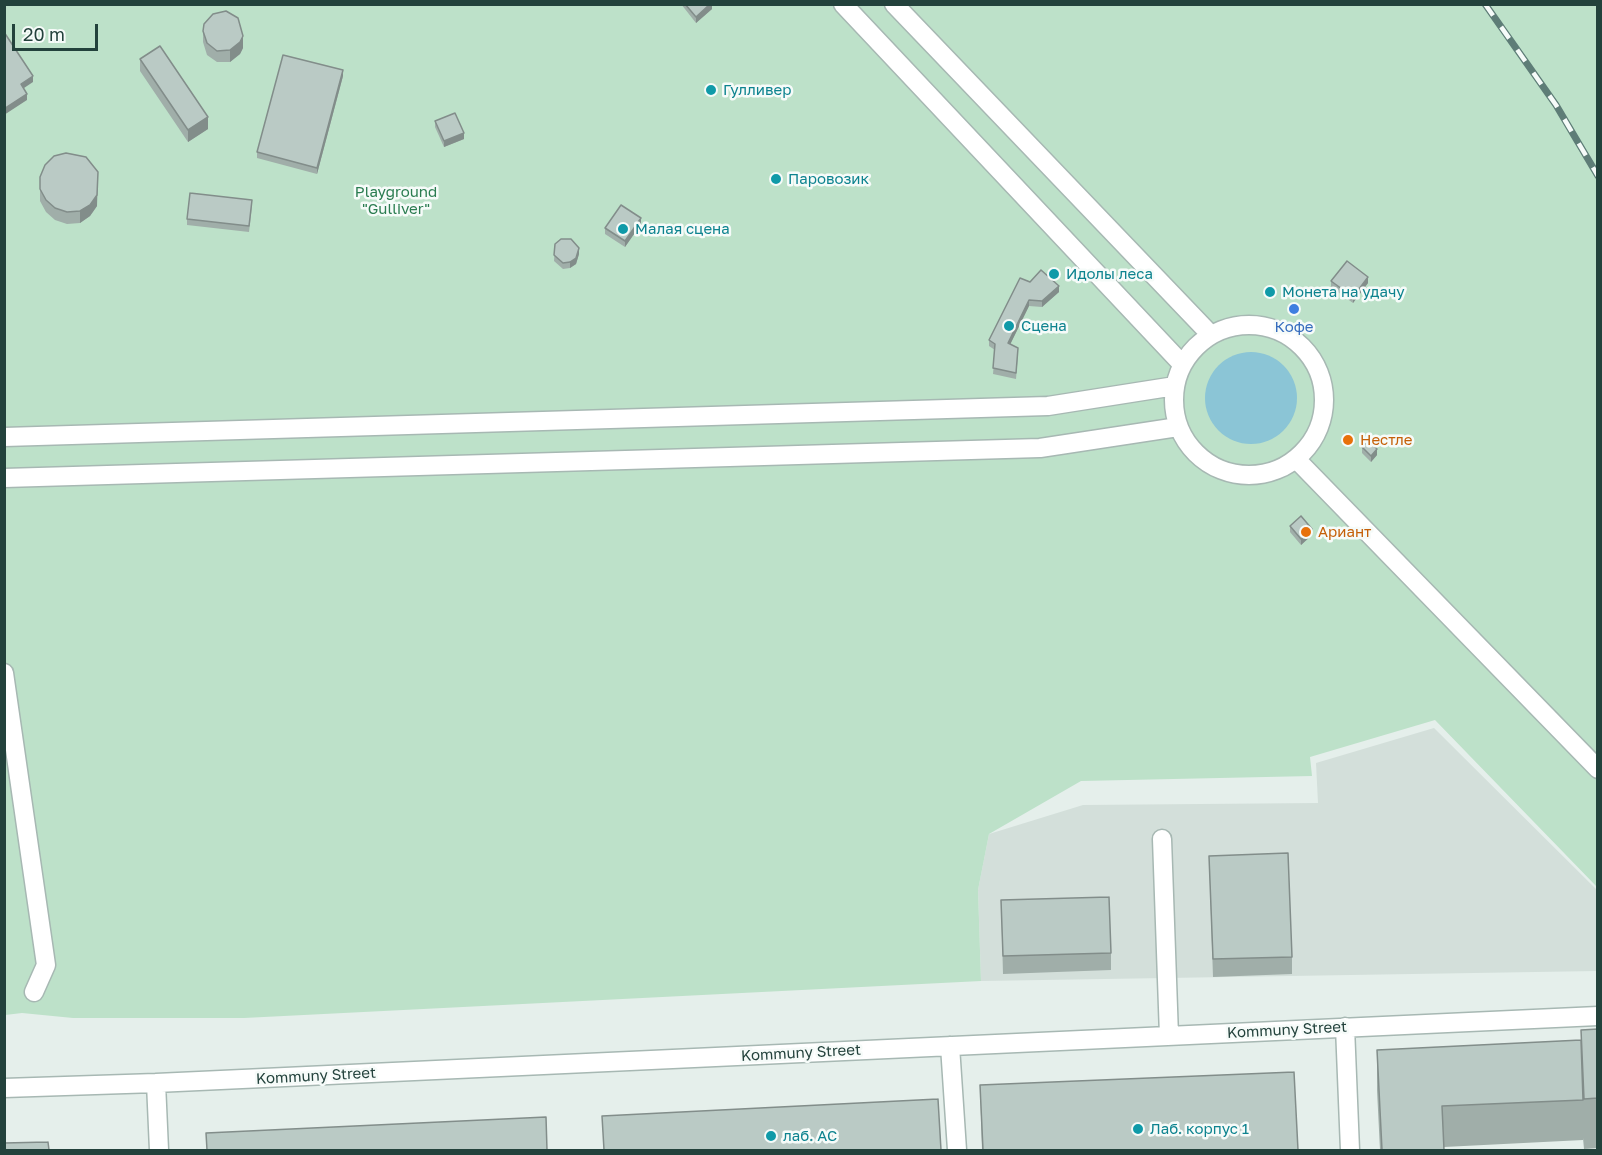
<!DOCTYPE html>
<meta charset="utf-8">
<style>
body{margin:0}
#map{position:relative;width:1602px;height:1155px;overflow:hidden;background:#e5efeb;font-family:"Golos Text",sans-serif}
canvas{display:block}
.frame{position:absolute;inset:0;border:6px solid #23423c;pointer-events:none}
.scale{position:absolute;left:12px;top:24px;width:86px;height:27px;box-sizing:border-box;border:3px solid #23423c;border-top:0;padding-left:8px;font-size:18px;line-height:21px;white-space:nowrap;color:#23423c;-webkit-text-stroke:4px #f6fbf9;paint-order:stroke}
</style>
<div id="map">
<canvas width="1602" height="1155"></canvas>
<div class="frame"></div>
<div class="scale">20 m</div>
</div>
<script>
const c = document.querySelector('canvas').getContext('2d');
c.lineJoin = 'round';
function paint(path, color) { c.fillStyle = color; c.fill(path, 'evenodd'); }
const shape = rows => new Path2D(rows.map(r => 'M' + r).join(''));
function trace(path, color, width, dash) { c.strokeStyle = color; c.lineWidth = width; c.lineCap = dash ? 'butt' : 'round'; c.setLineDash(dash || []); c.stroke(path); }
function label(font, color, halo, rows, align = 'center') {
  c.font = font + ' "Golos Text",sans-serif'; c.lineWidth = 5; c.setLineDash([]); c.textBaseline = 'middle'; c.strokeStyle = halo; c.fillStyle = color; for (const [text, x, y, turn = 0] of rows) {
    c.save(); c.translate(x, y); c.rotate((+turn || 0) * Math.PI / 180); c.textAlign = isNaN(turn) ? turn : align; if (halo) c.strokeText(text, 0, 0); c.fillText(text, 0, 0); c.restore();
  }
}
const built = shape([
 [1434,728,1597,890,1597,971,981,981,978,890,989,834,1083,805,1318,803,1316,763]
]);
const green = shape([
 [4,5,1597,5,1597,887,1435,720,1310,757,1312,776,1081,781,989,834,978,890,981,981,244,1018,73,1018,22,1013,5,1015]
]);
const water = shape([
 '1205 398a46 46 0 1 1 92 0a46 46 0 1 1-92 0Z'
]);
const minor = shape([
 [843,4,1182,364],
 [894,4,1211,335],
 '1174 400a75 75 0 1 1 150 0a75 75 0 1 1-150 0Z',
 [4,437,1048,406,1175,386],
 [1297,460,1598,769],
 [4,478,1040,448,1178,427],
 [4,673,46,965,34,992],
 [1162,839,1169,1036],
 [1345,1027,1350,1150],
 [950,1046,957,1150],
 [156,1083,159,1150],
 [4,1088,156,1083,1598,1016]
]);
const rail = shape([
 [1485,4,1556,105,1598,176]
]);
const wall = shape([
 [681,4,712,4,712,9,696,23],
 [203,31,243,48,240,54,230,62,217,62,207,55,203,42],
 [140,59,208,129,188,142,140,71],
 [343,76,317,174,257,158,257,152],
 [435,121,464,139,444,147,435,127],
 [40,177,97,206,90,216,80,223,67,224,55,220,46,212,40,201],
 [252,206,249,232,187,225,187,219],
 [641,224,625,247,605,234,605,228],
 [555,244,579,254,576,264,570,268,563,269,554,261],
 [1020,278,1059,292,1042,307,1029,306,1010,344,1018,354,1016,379,993,374,995,350,989,346,989,340],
 [1331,281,1368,283,1353,303,1331,287],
 [1362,447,1377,455,1371,462,1362,453],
 [1290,526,1312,535,1301,545,1290,532],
 [1209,856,1292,957,1292,974,1213,977],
 [1001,900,1111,953,1111,970,1003,974],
 [1598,1029,1598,1148,1584,1149,1583,1138,1583,1140,1444,1147,1444,1150,1380,1150,1377,1090,1377,1050,1581,1040,1581,1030],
 [980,1085,1298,1150,982,1150]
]);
const shadedWall = shape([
 [710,4,712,4,712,9,696,23,696,17],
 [243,36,243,48,240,54,230,62,230,50],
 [343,70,343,76,317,174,317,168],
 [33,76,33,82,21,90,21,84],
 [27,94,27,100,4,115,4,109],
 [208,117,208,129,188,142,188,130],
 [464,133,464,139,444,147,444,141],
 [98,172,97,206,90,216,80,223,80,211],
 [641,218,641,224,625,247,625,241],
 [579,248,579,254,576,264,570,268,570,262],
 [1368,277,1368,283,1353,303,1353,297],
 [1059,286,1059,292,1042,307,1042,301],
 [1029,300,1029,306,1008,349,1008,343],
 [1377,449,1377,455,1371,462,1371,456],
 [1312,529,1312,535,1301,545,1301,539]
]);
const building = shape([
 [685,4,710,4,696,17,685,4],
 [226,11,238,18,243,36,240,42,230,50,217,51,207,43,203,31,204,24,213,14,226,11],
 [4,32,33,76,21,84,27,94,4,109,4,32],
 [160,46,208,117,188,130,140,59,160,46],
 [283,55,343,70,317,168,257,152,283,55],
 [455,113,464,133,444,141,435,121,455,113],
 [66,153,86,157,98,172,97,195,90,205,80,211,67,212,55,208,46,200,40,189,40,177,45,165,54,156,66,153],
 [190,193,252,200,249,226,187,219,190,193],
 [621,205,641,218,625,241,605,228,621,205],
 [561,239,571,239,579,248,576,258,570,262,563,263,554,255,555,244,561,239],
 [1347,261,1368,277,1353,297,1331,281,1347,261],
 [1041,270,1059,286,1042,301,1029,300,1008,343,1018,348,1016,373,993,368,995,344,989,340,1020,278,1030,282,1041,270],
 [1369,441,1377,449,1371,456,1362,447,1369,441],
 [1301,516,1312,529,1301,539,1290,526,1301,516],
 [1288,853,1292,957,1213,959,1209,856,1288,853],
 [1109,897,1111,953,1003,956,1001,900,1109,897],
 [1598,1029,1598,1098,1584,1099,1581,1030,1598,1029],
 [1581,1040,1583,1100,1442,1106,1444,1150,1382,1150,1377,1050,1581,1040],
 [1294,1072,1298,1150,983,1150,980,1085,1294,1072],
 [938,1099,941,1150,604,1150,602,1116,938,1099],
 [546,1117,547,1150,207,1150,206,1133,546,1117],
 [48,1142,49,1150,4,1150,4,1143,48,1142]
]);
const markers = [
 [711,90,6,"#0f9aa8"],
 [776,179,6,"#0f9aa8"],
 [623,229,6,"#0f9aa8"],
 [1054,274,6,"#0f9aa8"],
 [1270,292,6,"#0f9aa8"],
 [1294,309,6,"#3f7fe0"],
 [1009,326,6,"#0f9aa8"],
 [1348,440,6,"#e8710a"],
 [1306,532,6,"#e8710a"],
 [1138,1129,6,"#0f9aa8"],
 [771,1136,6,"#0f9aa8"]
];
const cultureNames = [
 ["Гулливер",723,90],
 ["Паровозик",788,179],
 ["Малая сцена",635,229],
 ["Идолы леса",1066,274],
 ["Монета на удачу",1282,292],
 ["Сцена",1021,326],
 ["Лаб. корпус 1",1150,1129],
 ["лаб. АС",783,1136]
];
const parkNames = [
 ["Playground",396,192],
 ["\"Gulliver\"",396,209]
];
const shopNames = [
 ["Кофе",1294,327]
];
const foodNames = [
 ["Нестле",1360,440],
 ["Ариант",1318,532]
];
const streetNames = [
 ["Kommuny Street",1287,1030,-3],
 ["Kommuny Street",801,1053,-3],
 ["Kommuny Street",316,1076,-3]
];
paint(built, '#d3dfda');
paint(green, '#bde1c9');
paint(water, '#8bc5d6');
trace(minor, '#a7b8b3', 21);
trace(minor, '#fff', 18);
trace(rail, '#5e7d77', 7);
trace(rail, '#f6fbf9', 4.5, [14]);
paint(wall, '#a0aea9');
paint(shadedWall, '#828d8a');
paint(building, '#bacac5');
trace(building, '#828d8a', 1.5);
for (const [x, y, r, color] of markers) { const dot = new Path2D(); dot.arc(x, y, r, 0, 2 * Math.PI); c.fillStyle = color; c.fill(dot); trace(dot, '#f6fbf9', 2); }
label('15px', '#0d838f', '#f6fbf9', cultureNames, 'left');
label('15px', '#2a7c50', '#f6fbf9', parkNames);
label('15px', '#366cbe', '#f6fbf9', shopNames);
label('15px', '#c56008', '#f6fbf9', foodNames, 'left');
label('15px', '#23423c', '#f6fbf9', streetNames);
</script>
